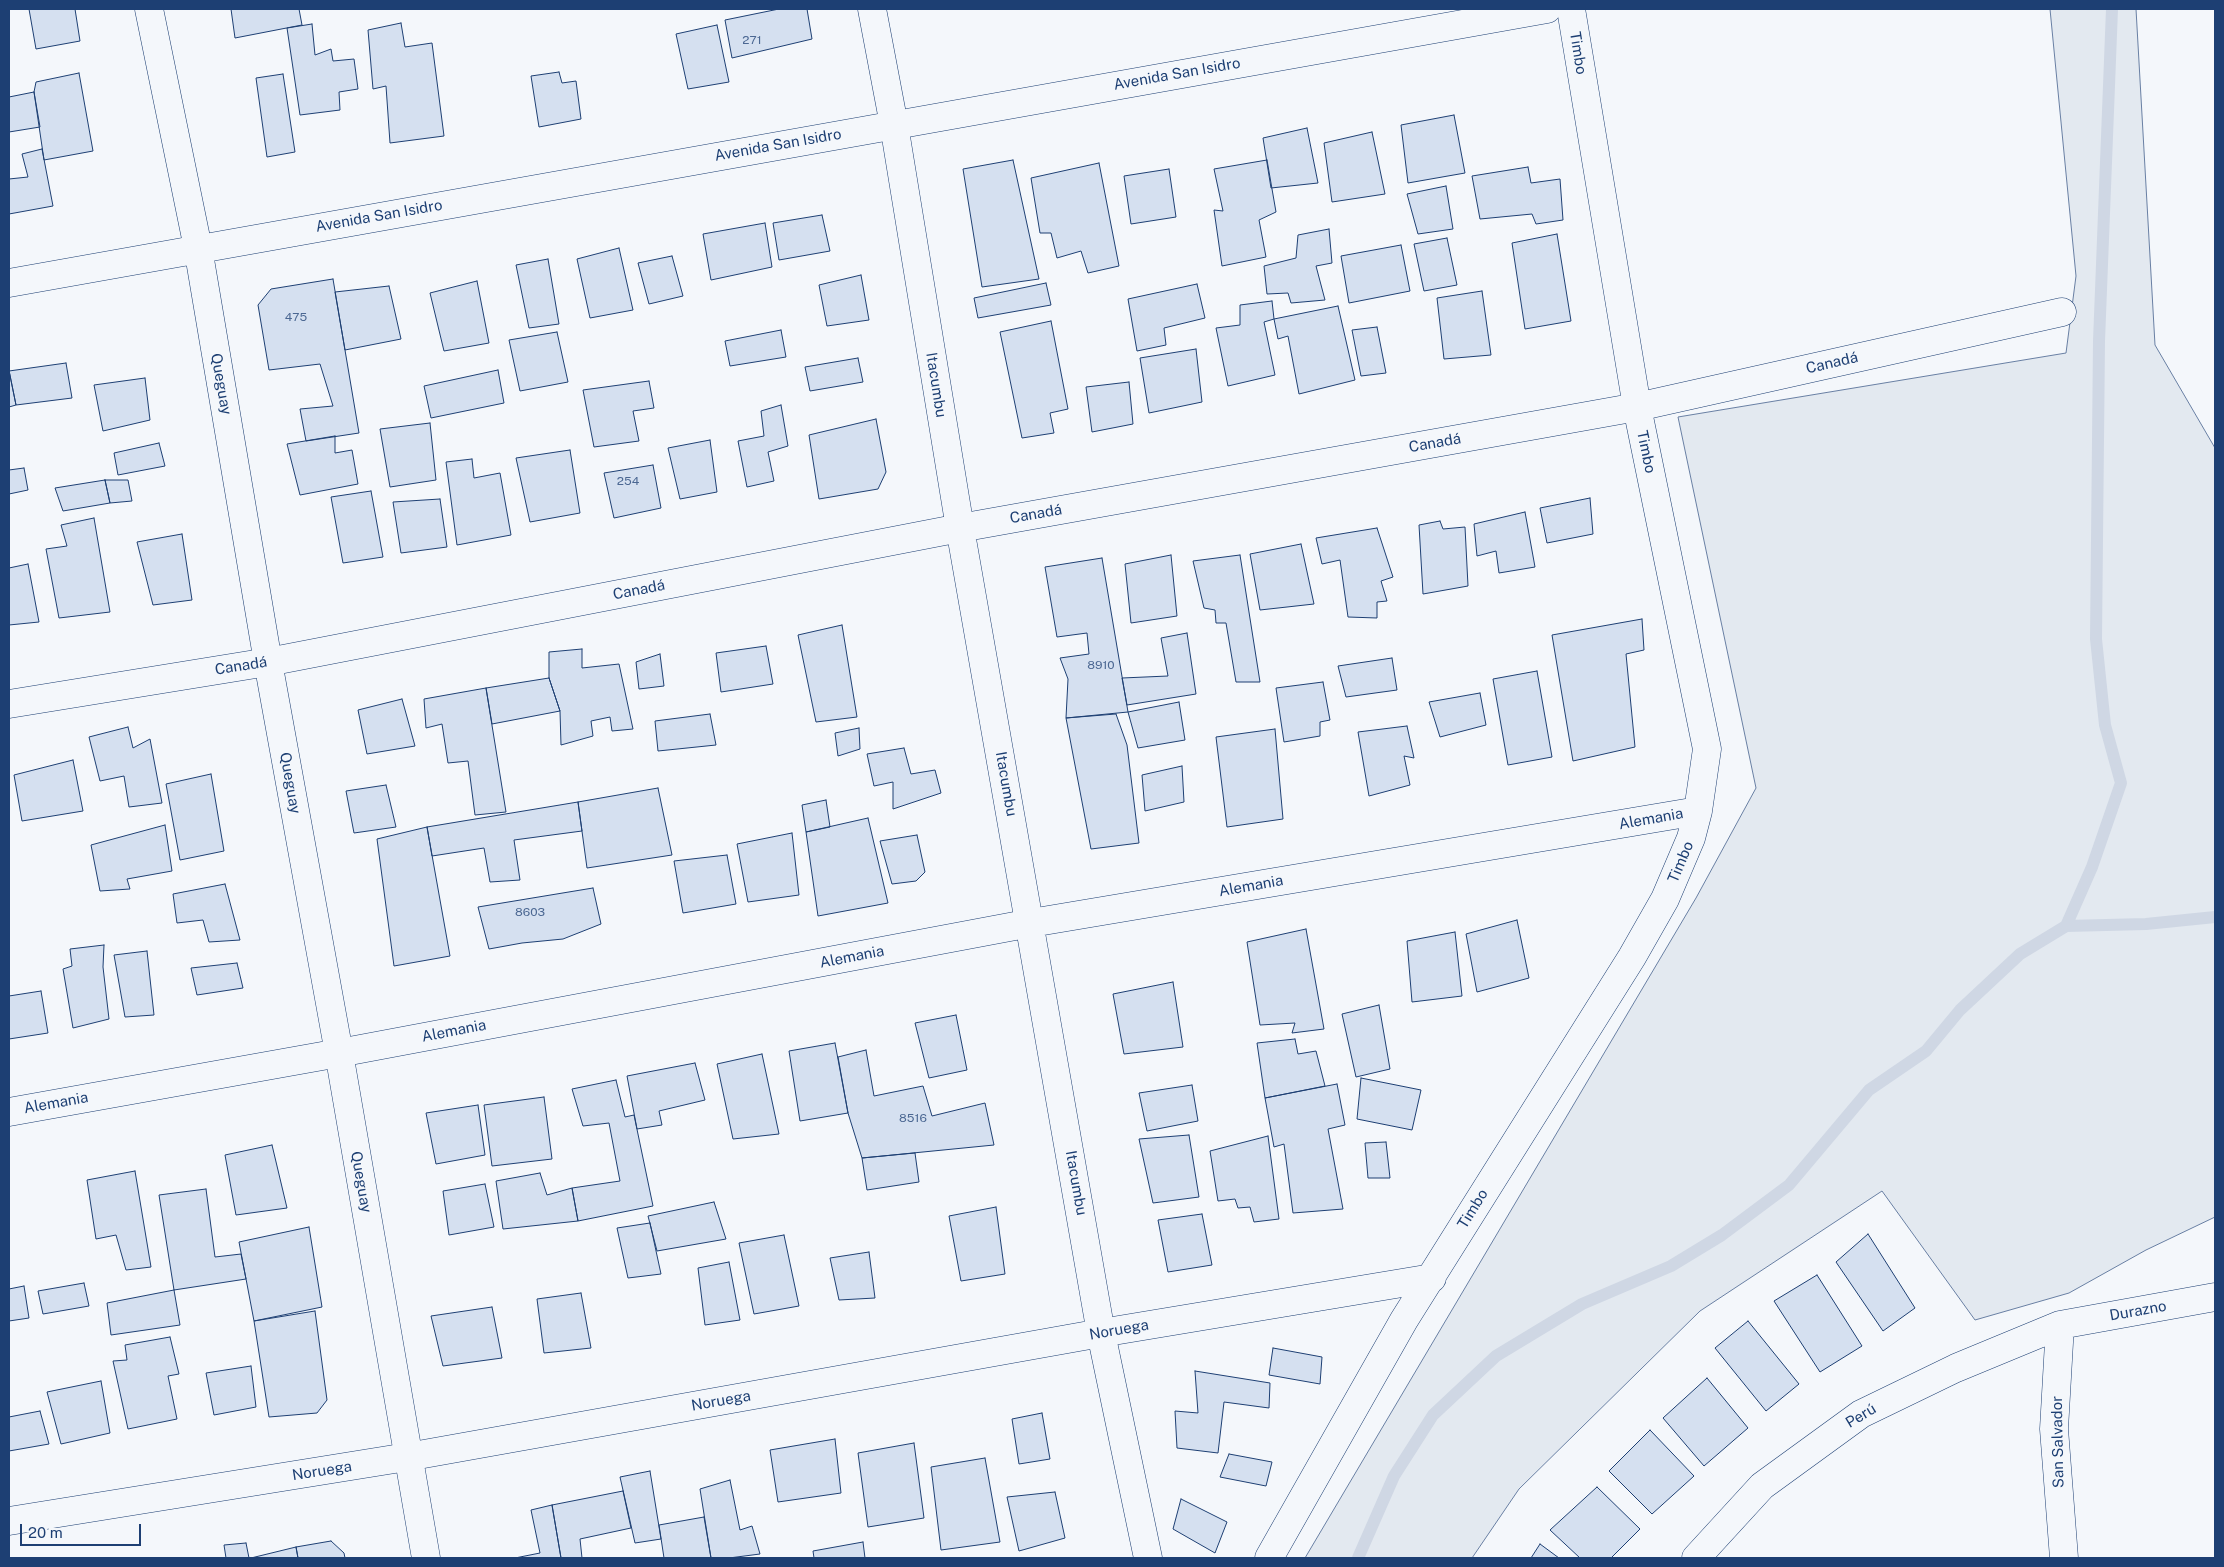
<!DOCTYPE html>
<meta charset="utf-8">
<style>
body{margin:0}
#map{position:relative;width:2224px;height:1567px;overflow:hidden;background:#f4f7fb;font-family:"Public Sans",sans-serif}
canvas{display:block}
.frame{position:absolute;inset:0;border:10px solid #1d3f73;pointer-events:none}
.scale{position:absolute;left:20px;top:1524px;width:121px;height:22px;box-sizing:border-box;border:2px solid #1d3f73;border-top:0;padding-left:6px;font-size:15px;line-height:18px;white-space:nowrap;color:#1d3f73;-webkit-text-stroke:4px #f4f7fb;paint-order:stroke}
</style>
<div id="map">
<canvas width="2224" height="1567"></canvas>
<div class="frame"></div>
<div class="scale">20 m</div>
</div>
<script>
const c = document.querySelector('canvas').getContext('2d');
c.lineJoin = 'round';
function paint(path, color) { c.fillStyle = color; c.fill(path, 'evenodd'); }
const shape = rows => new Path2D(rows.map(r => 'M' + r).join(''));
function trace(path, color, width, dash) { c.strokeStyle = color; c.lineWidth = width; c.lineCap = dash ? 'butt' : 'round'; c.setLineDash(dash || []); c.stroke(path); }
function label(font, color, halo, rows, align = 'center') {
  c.font = font + ' "Public Sans",sans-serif'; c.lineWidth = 4; c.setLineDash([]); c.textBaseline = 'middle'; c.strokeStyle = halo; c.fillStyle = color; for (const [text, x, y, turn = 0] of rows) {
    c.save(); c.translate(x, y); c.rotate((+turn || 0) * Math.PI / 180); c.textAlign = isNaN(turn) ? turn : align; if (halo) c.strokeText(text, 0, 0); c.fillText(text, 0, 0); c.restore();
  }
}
const green = shape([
 [2050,9,2136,9,2155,345,2215,448,2215,1217,2146,1250,2069,1293,1975,1320,1882,1191,1700,1311,1519,1489,1472,1558,1305,1558,1696,898,1756,788,1678,417,2066,353,2076,276,2050,9]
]);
const stream = shape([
 [2066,926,2092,867,2121,783,2105,725,2096,639,2099,341,2112,9],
 [1358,1558,1394,1476,1433,1415,1496,1356,1582,1304,1671,1266,1722,1235,1789,1185,1869,1090,1926,1051,1960,1010,2020,954,2066,926,2146,924,2215,917]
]);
const building = shape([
 [29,9,75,9,80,41,36,49,29,9],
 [231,9,299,9,302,25,235,38,231,9],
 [779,9,807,9,812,39,732,58,725,20,779,9],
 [401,23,405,47,432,43,444,136,390,143,386,86,373,89,368,30,401,23],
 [312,24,315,55,331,49,333,61,354,59,358,89,339,92,340,110,300,115,287,28,312,24],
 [717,25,729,82,688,89,676,34,717,25],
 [559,72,562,83,576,81,581,119,539,127,531,76,559,72],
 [79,73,93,151,44,160,34,92,36,82,79,73],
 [283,74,295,152,267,157,256,78,283,74],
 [34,92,40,127,9,132,9,97,34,92],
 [1454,115,1465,173,1408,183,1401,125,1454,115],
 [1307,128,1318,183,1271,188,1263,138,1307,128],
 [1372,132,1385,194,1332,202,1324,143,1372,132],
 [42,149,53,206,9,214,9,179,28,177,22,154,42,149],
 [1013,160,1039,279,982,287,963,169,1013,160],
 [1267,160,1276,212,1259,220,1266,257,1222,266,1214,210,1223,211,1214,169,1267,160],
 [1099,163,1119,266,1088,273,1081,251,1057,258,1051,233,1040,233,1031,178,1099,163],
 [1528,167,1531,183,1560,179,1563,220,1536,224,1532,214,1480,219,1472,176,1528,167],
 [1169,169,1176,217,1131,224,1124,176,1169,169],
 [1446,186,1453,229,1418,234,1407,194,1446,186],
 [822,215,830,251,779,260,773,223,822,215],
 [765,223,772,267,711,280,703,234,765,223],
 [1329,229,1332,263,1316,266,1325,300,1291,303,1288,293,1267,294,1264,266,1296,258,1298,235,1329,229],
 [1557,234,1571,321,1525,329,1512,243,1557,234],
 [1447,238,1457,285,1424,291,1414,244,1447,238],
 [1401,245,1410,291,1349,303,1341,256,1401,245],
 [619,248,633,310,590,318,577,259,619,248],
 [672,256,683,296,649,304,638,263,672,256],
 [548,259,559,324,529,328,516,265,548,259],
 [861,275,869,320,827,326,819,285,861,275],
 [333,279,359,433,306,441,300,409,333,406,320,364,269,370,258,305,271,289,333,279],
 [477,281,489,343,444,351,430,293,477,281],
 [1046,283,1051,305,978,318,974,298,1046,283],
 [1197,284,1205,318,1164,328,1166,345,1137,351,1128,299,1197,284],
 [389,286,401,339,345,350,335,292,389,286],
 [1482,291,1491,355,1444,359,1437,298,1482,291],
 [1272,301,1274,319,1264,322,1275,375,1228,386,1216,328,1240,325,1240,305,1272,301],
 [1338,306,1355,380,1299,394,1288,336,1278,339,1274,319,1338,306],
 [1051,321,1068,409,1050,413,1054,433,1022,438,1000,332,1051,321],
 [1377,327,1386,373,1361,376,1352,330,1377,327],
 [781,330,786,357,730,366,725,341,781,330],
 [557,332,568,382,520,391,509,340,557,332],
 [1196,349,1202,402,1149,413,1140,358,1196,349],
 [858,358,863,382,810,391,805,367,858,358],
 [66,363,72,398,16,405,9,371,66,363],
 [9,370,16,405,9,407,9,370],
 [498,370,504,403,431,418,424,386,498,370],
 [145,378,150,420,103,431,94,385,145,378],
 [649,381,654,408,633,411,639,441,594,447,583,390,649,381],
 [1129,382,1133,424,1092,432,1086,387,1129,382],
 [781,405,788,446,768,452,774,481,747,487,738,441,764,436,761,411,781,405],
 [876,419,886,472,878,489,819,499,809,435,876,419],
 [430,423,436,480,390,487,380,429,430,423],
 [335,436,335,453,352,450,358,484,300,495,287,444,335,436],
 [710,440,717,492,680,499,668,448,710,440],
 [159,443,165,466,118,475,114,453,159,443],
 [570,450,580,513,530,522,516,458,570,450],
 [472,459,474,478,500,473,511,535,457,545,446,462,472,459],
 [653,465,661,508,614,518,604,473,653,465],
 [24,468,28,490,9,494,9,470,24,468],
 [105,480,110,503,63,511,55,488,105,480],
 [105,480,128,480,132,501,110,503,105,480],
 [371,491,383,557,343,563,331,497,371,491],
 [1590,498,1593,534,1547,543,1540,508,1590,498],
 [440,499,447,547,401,553,393,502,440,499],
 [1525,512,1535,567,1499,573,1496,551,1477,556,1474,524,1525,512],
 [94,518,110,612,59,618,46,549,67,546,61,525,94,518],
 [1440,521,1443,529,1465,527,1468,586,1423,594,1419,525,1440,521],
 [1377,528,1393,577,1381,581,1387,601,1377,602,1377,618,1348,617,1340,560,1322,564,1316,538,1377,528],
 [182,534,192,600,153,605,137,542,182,534],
 [1301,544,1314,604,1260,610,1250,554,1301,544],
 [1171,555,1177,616,1131,623,1125,564,1171,555],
 [1240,555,1260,682,1236,682,1226,623,1216,623,1215,610,1204,608,1193,561,1240,555],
 [1102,558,1128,712,1066,718,1068,679,1060,658,1089,654,1087,633,1057,637,1045,567,1102,558],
 [28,564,39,622,9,625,9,568,28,564],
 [1642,619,1644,650,1626,654,1635,747,1573,761,1552,635,1642,619],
 [842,625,857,717,816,722,798,635,842,625],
 [1187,633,1196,694,1127,705,1122,678,1168,676,1161,638,1187,633],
 [766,646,773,684,721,692,716,653,766,646],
 [582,649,582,668,619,664,633,729,612,731,610,717,591,721,593,736,561,745,560,711,549,678,549,652,582,649],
 [660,654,664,686,639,689,636,662,660,654],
 [1392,658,1397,690,1346,697,1338,666,1392,658],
 [1537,671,1552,757,1508,765,1493,679,1537,671],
 [549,678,560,711,492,724,486,688,549,678],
 [1323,682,1330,720,1320,722,1320,736,1284,742,1276,688,1323,682],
 [486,688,506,812,475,815,468,761,448,763,442,724,426,728,424,699,486,688],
 [1480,693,1486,725,1440,737,1429,702,1480,693],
 [402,699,415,746,367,754,358,710,402,699],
 [1179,702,1185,740,1138,748,1128,712,1179,702],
 [710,714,716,745,658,751,655,721,710,714],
 [1116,714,1127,745,1139,843,1091,849,1066,718,1116,714],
 [1407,726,1414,758,1404,756,1410,785,1369,796,1358,732,1407,726],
 [128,727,133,748,150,739,162,803,129,807,124,776,100,781,89,737,128,727],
 [859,728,860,749,838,756,835,733,859,728],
 [1275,729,1283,819,1227,827,1216,737,1275,729],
 [904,748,911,774,935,770,941,793,893,809,893,782,874,786,867,754,904,748],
 [73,760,83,811,22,821,14,775,73,760],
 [1182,766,1184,802,1145,811,1142,775,1182,766],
 [211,774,224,851,180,860,166,784,211,774],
 [386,785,396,827,354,833,346,791,386,785],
 [658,788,672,855,587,868,578,802,658,788],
 [826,800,830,827,806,832,802,805,826,800],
 [578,802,582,831,514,840,520,880,490,882,484,848,432,856,427,827,578,802],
 [868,818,888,903,818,916,806,832,868,818],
 [165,825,172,871,127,879,130,889,100,891,91,845,165,825],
 [427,827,450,956,394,966,377,839,427,827],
 [792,833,799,895,748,902,737,844,792,833],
 [917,835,925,872,916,881,892,884,880,841,917,835],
 [727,855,736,904,683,913,674,861,727,855],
 [225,884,240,940,209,942,203,920,177,923,173,894,225,884],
 [593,888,601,924,563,939,522,943,489,949,478,907,593,888],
 [1517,920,1529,978,1477,992,1466,934,1517,920],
 [1306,929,1324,1029,1292,1033,1295,1023,1260,1025,1247,942,1306,929],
 [1455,932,1462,996,1412,1002,1407,941,1455,932],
 [104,945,103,967,109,1019,73,1028,63,969,72,966,70,949,104,945],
 [147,951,154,1015,125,1017,114,955,147,951],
 [237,963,243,988,197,995,191,968,237,963],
 [1173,982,1183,1047,1124,1054,1113,994,1173,982],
 [41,991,48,1033,9,1039,9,996,41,991],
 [1379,1005,1390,1069,1356,1077,1342,1014,1379,1005],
 [956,1015,967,1070,929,1078,915,1023,956,1015],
 [1295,1039,1298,1054,1316,1051,1325,1086,1265,1098,1257,1043,1295,1039],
 [835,1043,848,1113,800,1121,789,1051,835,1043],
 [866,1050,874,1096,923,1086,932,1116,985,1103,994,1145,862,1158,848,1113,838,1057,866,1050],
 [762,1054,779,1134,733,1139,717,1064,762,1054],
 [695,1063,705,1100,659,1111,662,1125,637,1129,627,1076,695,1063],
 [1361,1078,1421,1090,1412,1130,1357,1119,1361,1078],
 [616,1080,625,1117,634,1115,653,1206,578,1221,572,1188,620,1181,609,1123,583,1126,572,1089,616,1080],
 [1337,1084,1345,1125,1328,1129,1343,1209,1293,1213,1284,1144,1274,1147,1265,1098,1337,1084],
 [1192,1085,1198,1121,1147,1131,1139,1093,1192,1085],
 [544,1097,552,1159,492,1166,484,1105,544,1097],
 [478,1105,485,1155,436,1164,426,1113,478,1105],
 [1189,1135,1199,1197,1153,1203,1139,1139,1189,1135],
 [1268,1136,1279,1219,1254,1222,1250,1207,1238,1208,1235,1199,1218,1201,1210,1151,1268,1136],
 [1386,1142,1390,1178,1368,1178,1365,1143,1386,1142],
 [272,1145,287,1208,236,1215,225,1155,272,1145],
 [915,1153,919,1182,867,1190,862,1158,915,1153],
 [135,1171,151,1267,126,1270,116,1235,96,1239,87,1180,135,1171],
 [540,1173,547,1195,572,1188,578,1221,503,1229,496,1181,540,1173],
 [485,1184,494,1227,449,1235,443,1191,485,1184],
 [206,1189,215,1257,241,1254,246,1279,174,1290,159,1195,206,1189],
 [714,1202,726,1239,657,1251,648,1216,714,1202],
 [996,1207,1005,1274,961,1281,949,1216,996,1207],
 [1202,1214,1212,1265,1168,1272,1158,1220,1202,1214],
 [650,1223,661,1274,628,1278,617,1228,650,1223],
 [309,1227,322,1307,254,1321,239,1242,309,1227],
 [1868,1234,1915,1308,1883,1331,1836,1262,1868,1234],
 [784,1235,799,1306,754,1314,739,1243,784,1235],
 [869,1252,875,1298,839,1300,830,1258,869,1252],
 [729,1262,740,1320,705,1325,698,1268,729,1262],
 [1817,1275,1862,1346,1820,1372,1774,1301,1817,1275],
 [84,1283,89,1306,43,1314,38,1291,84,1283],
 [24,1286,29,1318,9,1321,9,1289,24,1286],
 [174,1290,180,1325,111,1335,107,1303,174,1290],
 [581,1293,591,1348,544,1353,537,1299,581,1293],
 [492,1307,502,1358,443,1366,431,1316,492,1307],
 [315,1311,327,1400,317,1413,269,1417,254,1321,315,1311],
 [1748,1321,1799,1384,1766,1411,1715,1348,1748,1321],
 [170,1337,179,1374,168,1376,177,1419,128,1429,113,1361,127,1360,125,1345,170,1337],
 [1273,1348,1322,1357,1320,1384,1269,1375,1273,1348],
 [251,1366,256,1407,214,1415,206,1373,251,1366],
 [1195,1371,1270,1383,1269,1408,1224,1402,1218,1453,1177,1448,1175,1411,1198,1413,1195,1371],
 [1707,1378,1748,1428,1704,1466,1663,1418,1707,1378],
 [101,1381,110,1433,61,1444,47,1392,101,1381],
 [40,1411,49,1444,9,1451,9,1417,40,1411],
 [1042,1413,1050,1459,1019,1464,1012,1419,1042,1413],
 [1650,1430,1694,1476,1652,1514,1609,1471,1650,1430],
 [835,1439,841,1493,778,1502,770,1450,835,1439],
 [914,1443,924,1518,868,1527,858,1453,914,1443],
 [1229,1454,1272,1462,1266,1486,1220,1477,1229,1454],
 [985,1458,1000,1542,941,1550,931,1467,985,1458],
 [650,1471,661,1539,635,1543,620,1477,650,1471],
 [730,1480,740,1530,752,1526,760,1554,729,1558,711,1558,700,1489,730,1480],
 [1597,1487,1640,1529,1611,1558,1580,1558,1550,1530,1597,1487],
 [623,1491,631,1528,580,1539,582,1558,561,1558,552,1505,623,1491],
 [1055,1492,1065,1538,1019,1551,1007,1497,1055,1492],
 [1181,1499,1227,1522,1215,1553,1173,1529,1181,1499],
 [552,1505,561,1558,515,1558,540,1553,531,1510,552,1505],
 [704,1517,711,1558,664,1558,659,1525,704,1517],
 [331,1541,344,1553,345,1558,298,1558,296,1547,331,1541],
 [863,1542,865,1558,814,1558,813,1551,863,1542],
 [246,1543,249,1558,226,1558,224,1545,246,1543],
 [1540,1544,1559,1558,1531,1558,1540,1544],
 [296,1547,298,1558,251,1558,296,1547]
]);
const street = shape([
 [149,9,198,248],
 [872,9,894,125,960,528,1101,1333,1148,1558],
 [9,704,268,662,960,528,1637,407,2062,312],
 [9,1112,339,1053,1031,923,1698,811],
 [2060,1325,2054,1429,2064,1558],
 [9,1521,407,1457,1101,1333,1432,1278],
 [1269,1558,1404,1320,1632,957,1665,899,1691,838,1698,811,1707,749,1637,407,1571,9],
 [1696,1558,1762,1486,1861,1414,1956,1368,2060,1325,2215,1297]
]);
const secondary = shape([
 [198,248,268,662,339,1053,426,1558],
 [9,283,1547,9]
]);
const numberNames = [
 ["271",752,40],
 ["475",296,317],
 ["254",628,481],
 ["8910",1101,665],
 ["8603",530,912],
 ["8516",913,1118]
];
const streetNames = [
 ["Timbo",1578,53,81],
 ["Avenida San Isidro",1177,74,-10],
 ["Avenida San Isidro",778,145,-10],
 ["Avenida San Isidro",379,216,-10],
 ["Canadá",1832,363,-13],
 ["Queguay",221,384,80],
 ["Itacumbu",936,385,81],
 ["Canadá",1435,443,-10],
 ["Timbo",1646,452,78],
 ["Canadá",1036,514,-10],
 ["Canadá",639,590,-11],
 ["Canadá",241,666,-9],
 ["Queguay",290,783,80],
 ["Itacumbu",1006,784,80],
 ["Alemania",1651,819,-10],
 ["Timbo",1681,862,-67],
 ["Alemania",1251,886,-10],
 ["Alemania",852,957,-11],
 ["Alemania",454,1031,-11],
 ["Alemania",56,1103,-10],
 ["Queguay",361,1182,80],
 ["Itacumbu",1076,1183,80],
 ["Timbo",1473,1209,-58],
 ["Durazno",2138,1311,-10],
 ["Noruega",1119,1330,-10],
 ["Noruega",721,1401,-10],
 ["Perú",1861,1416,-31],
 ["San Salvador",2058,1442,-91],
 ["Noruega",322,1471,-9]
];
paint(green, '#e3e9f0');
trace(green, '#687fa3', 1);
trace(stream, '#cfd7e4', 12);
paint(building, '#d5e0f0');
trace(building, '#1d3f73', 1);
trace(street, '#1d3f73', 29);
trace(secondary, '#1d3f73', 29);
trace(street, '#f4f7fb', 28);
trace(secondary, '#f4f7fb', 28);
label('12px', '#4b6792', null, numberNames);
label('15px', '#1d3f73', '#f4f7fb', streetNames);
</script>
